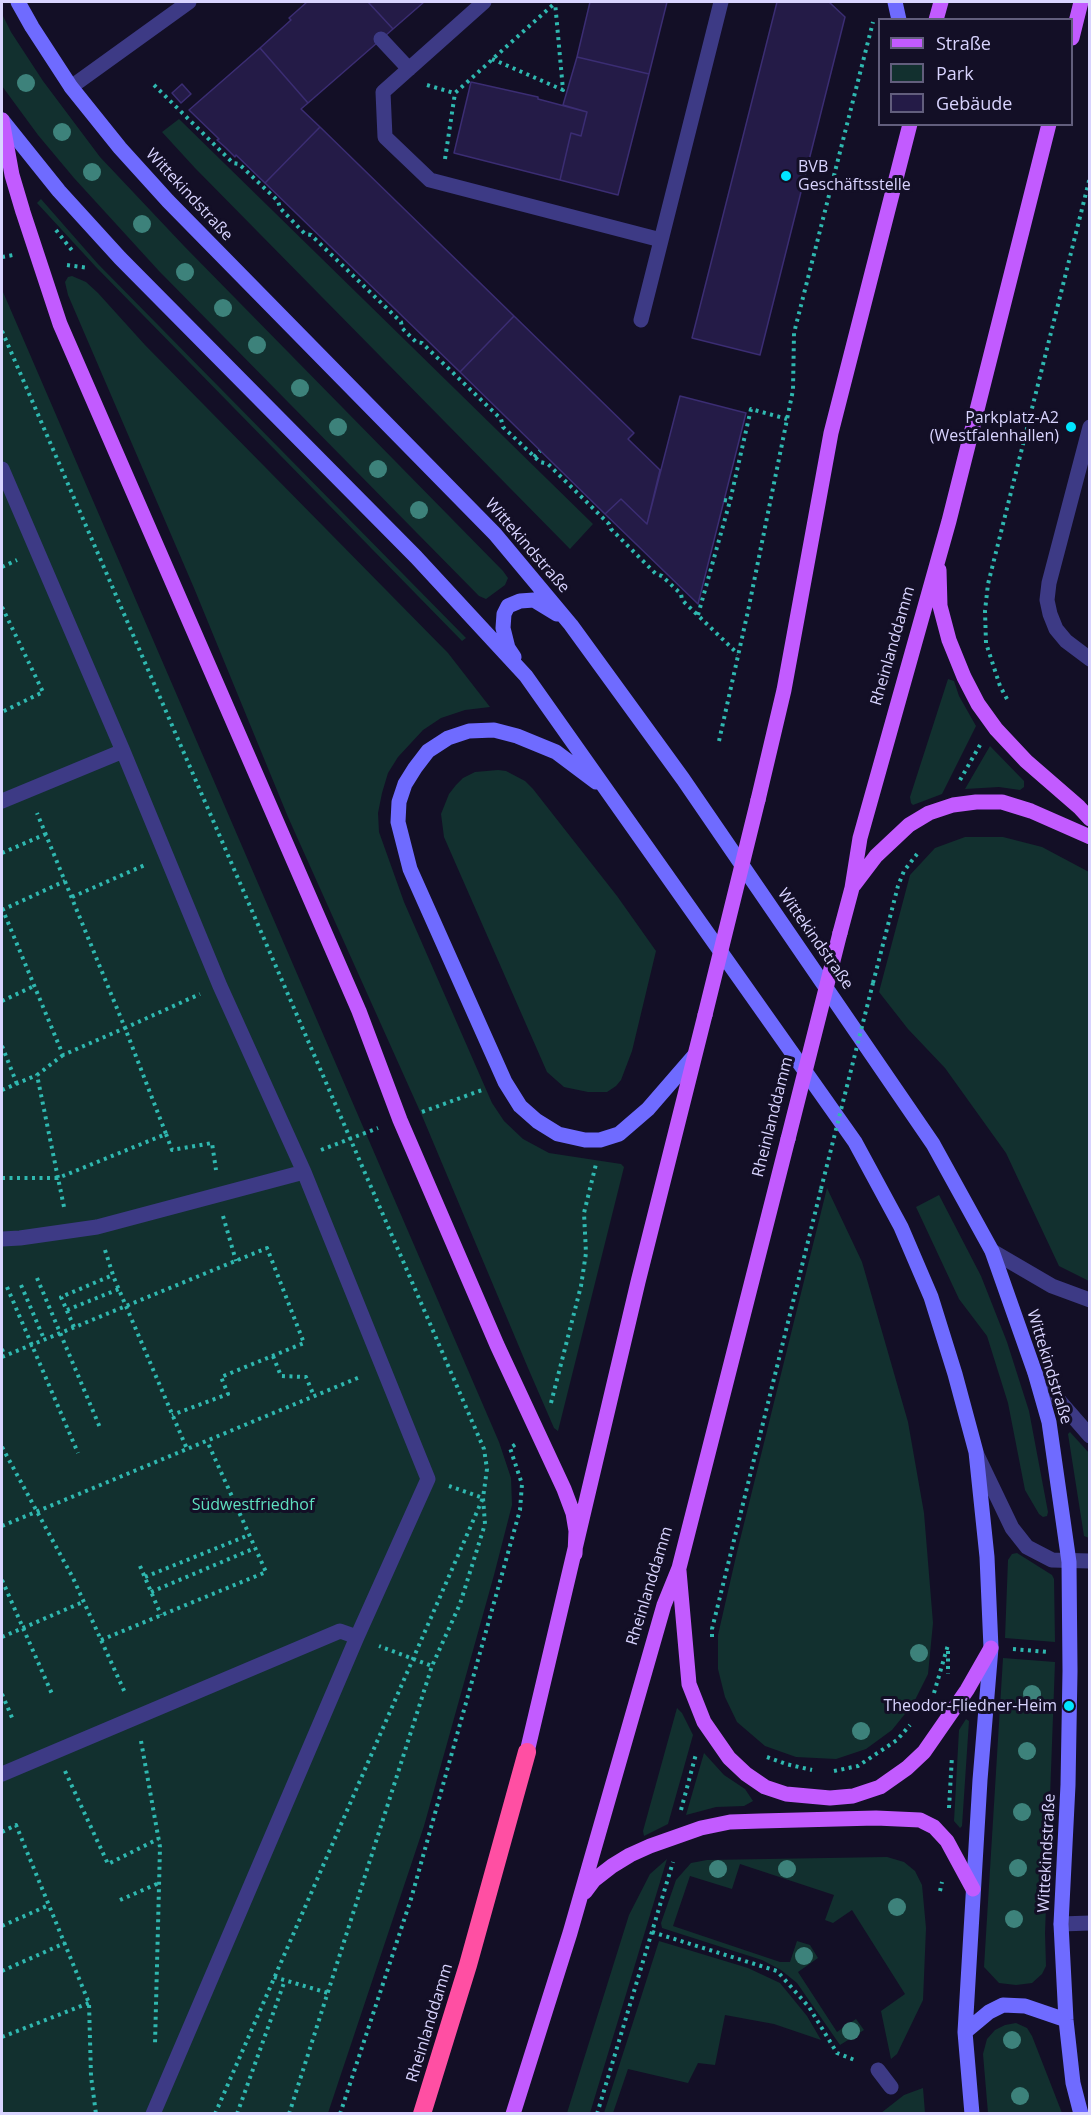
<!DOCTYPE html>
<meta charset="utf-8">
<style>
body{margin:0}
#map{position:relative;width:1091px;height:2115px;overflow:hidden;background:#130f26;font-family:"Open Sans",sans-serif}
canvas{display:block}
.frame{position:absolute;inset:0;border:3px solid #d9d4ff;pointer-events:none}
.legend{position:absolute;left:878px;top:18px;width:195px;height:108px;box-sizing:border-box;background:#130f26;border:2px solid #625e7d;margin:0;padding:8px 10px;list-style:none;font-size:18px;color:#d9d4ff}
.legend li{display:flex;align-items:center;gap:12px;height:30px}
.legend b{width:30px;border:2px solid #625e7d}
</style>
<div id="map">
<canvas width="1091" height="2115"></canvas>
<div class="frame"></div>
<ul class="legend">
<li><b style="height:8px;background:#c25bff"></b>Straße</li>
<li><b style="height:16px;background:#12302f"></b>Park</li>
<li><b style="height:16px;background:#241b47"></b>Gebäude</li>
</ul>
</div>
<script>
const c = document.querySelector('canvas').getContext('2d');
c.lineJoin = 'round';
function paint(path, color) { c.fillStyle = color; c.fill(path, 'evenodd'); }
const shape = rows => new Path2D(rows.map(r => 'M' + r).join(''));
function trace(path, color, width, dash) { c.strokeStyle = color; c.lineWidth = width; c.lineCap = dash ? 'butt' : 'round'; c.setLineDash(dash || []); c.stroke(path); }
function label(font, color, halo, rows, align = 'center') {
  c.font = font + ' "Open Sans",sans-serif'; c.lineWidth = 6; c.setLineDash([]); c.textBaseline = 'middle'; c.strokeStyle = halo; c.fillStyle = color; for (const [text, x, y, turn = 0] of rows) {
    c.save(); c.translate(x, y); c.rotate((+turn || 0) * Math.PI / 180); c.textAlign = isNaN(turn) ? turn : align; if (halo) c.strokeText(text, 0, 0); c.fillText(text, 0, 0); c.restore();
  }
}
const green = shape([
 [2,14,11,32,43,81,100,157,184,246,503,571,508,578,505,585,486,599,479,596,159,271,74,178,38,135,2,86],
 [179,119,593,524,570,549,195,168,162,132],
 [41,199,98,264,466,638,462,641,96,267,37,203],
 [72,276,86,282,98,293,145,345,448,653,490,707,465,710,441,718,423,730,398,757,388,773,382,793,378,813,379,832,404,902,492,1103,504,1121,523,1139,549,1153,621,1164,624,1167,558,1431,554,1428,528,1368,423,1118,288,817,194,588,68,295,65,282,68,277],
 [2,291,3,292,499,1442,511,1478,512,1505,494,1575,424,1826,328,2113,2,2113],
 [948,679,954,681,959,696,976,726,942,794,913,805,911,803,910,797],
 [990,746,1024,781,1024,787,1020,790,999,787,965,789],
 [498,770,506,771,525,781,533,789,617,896,656,951,632,1051,621,1080,616,1086,607,1092,588,1092,564,1087,547,1072,444,837,441,814,449,794,456,785,463,778,475,772],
 [965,837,1003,837,1042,847,1089,872,1089,1281,1059,1266,1006,1153,945,1068,908,1029,879,992,910,875,935,848],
 [827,1188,862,1262,908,1422,924,1513,933,1623,928,1674,913,1704,892,1730,866,1749,836,1759,796,1757,765,1746,737,1722,725,1697,718,1669,718,1635,737,1552],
 [939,1195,981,1276,1007,1342,1029,1411,1048,1512,1047,1516,1043,1517,1039,1514,1025,1490,1008,1403,987,1336,959,1299,916,1207],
 [1070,1432,1089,1453,1089,1538,1084,1536,1068,1434],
 [1017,1553,1052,1575,1054,1579,1055,1642,1005,1638,1008,1560,1012,1554],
 [1003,1658,1055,1662,1045,1933,1046,1966,1042,1974,1032,1983,1016,1985,999,1983,984,1967],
 [677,1708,682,1713,693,1735,668,1824,644,1836,643,1831],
 [966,1719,969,1721,962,1826,960,1828,954,1821,959,1730],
 [704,1753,724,1775,745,1789,753,1801,744,1806,716,1807,686,1815],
 [887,1857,904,1862,915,1871,922,1885,926,1928,923,2000,897,2054,891,2059,881,2011,905,1994,852,1910,833,1923,825,1920,834,1895,740,1864,732,1889,690,1876,673,1926,780,1962,790,1962,797,1941,810,1945,818,1958,798,1972,837,2032,856,2019,864,2030,840,2045,797,1983,781,1970,762,1960,662,1928,661,1923,676,1880,691,1863,707,1860],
 [667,1859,590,2113,567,2113,629,1915,650,1874],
 [659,1941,748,1968,780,1983,807,2016,821,2040,774,2024,725,2015,715,2065,698,2063,688,2083,628,2069,613,2113,604,2113],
 [1016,2023,1027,2028,1032,2036,1062,2113,988,2113,983,2054,987,2039,995,2030,1005,2025],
 [923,2088,925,2113,881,2113,904,2095]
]);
const building = shape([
 [307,2,368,2,393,29,308,103,260,48,291,20,289,18,307,2],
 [368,2,424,2,393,29,368,2],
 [590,2,667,2,649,74,577,57,590,2],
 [777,2,829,2,845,17,760,355,692,338,777,2],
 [260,48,308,103,301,109,320,127,265,183,236,155,235,157,226,148,217,140,219,139,189,110,260,48],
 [577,57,649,74,618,195,560,180,571,133,581,136,587,112,563,105,577,57],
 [471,82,538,97,538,99,587,112,581,136,571,133,560,180,454,153,471,82],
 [182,84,191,94,181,103,172,93,182,84],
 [320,127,514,316,460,372,265,183,320,127],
 [514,316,634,433,628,439,660,470,647,524,621,499,605,514,460,372,514,316],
 [680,396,746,413,698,604,605,514,621,499,647,524,680,396]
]);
const path = shape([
 [492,59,563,90,555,2],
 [154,85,233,163,239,164,278,201,280,208,305,234,311,235,401,322,402,328,416,342,422,343,501,419,503,427,540,462,548,464,609,524,611,529,656,574,662,576,681,594,682,600,738,654],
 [427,85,454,93],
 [445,159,455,93,556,2],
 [56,230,74,253],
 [2,257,13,255],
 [67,265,89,268],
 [2,331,484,1449,487,1469,483,1498,485,1524,460,1604,432,1666],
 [534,457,540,451],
 [724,500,730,501],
 [2,567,17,560],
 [2,607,43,692,2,712],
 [698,615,730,501,751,409,787,419],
 [1007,699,1000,686,986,643,985,611,988,584,1090,177],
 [719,741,748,611,793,390,794,333,873,22],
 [960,780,980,745],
 [2,853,46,834],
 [72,897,145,865],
 [2,908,63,1055,125,1028,37,813],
 [2,910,65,881],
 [873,983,898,886,904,871,917,854],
 [2,1001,34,986],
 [2,1046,17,1084],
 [63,1055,37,1075,58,1178,166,1134,125,1028,200,994],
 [2,1090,37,1075],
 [422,1112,482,1090],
 [166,1134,172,1150,212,1143,216,1170],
 [321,1150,378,1128],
 [2,1178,58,1178,64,1207],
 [223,1216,236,1261],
 [105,1250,114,1278,187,1449],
 [37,1278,101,1430],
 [21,1285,44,1339],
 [7,1287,78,1453],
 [67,1310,119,1289],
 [74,1327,61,1297,113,1275],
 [2,1349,4,1355],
 [273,1356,281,1376,306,1377,314,1396],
 [2,1357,267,1248,304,1343,221,1377,228,1394,172,1415],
 [551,1403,581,1286,586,1253,584,1213,596,1164],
 [2,1447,73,1578,126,1695],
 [2,1526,360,1377],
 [140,1566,161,1615],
 [145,1577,249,1535],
 [2,1580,52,1694],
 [151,1592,255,1548],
 [2,1637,83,1602],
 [712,1637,712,1629,821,1189],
 [101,1640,266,1572,207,1441],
 [1013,1649,1048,1652],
 [948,1651,948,1674],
 [934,1693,948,1645],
 [2,1694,13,1720],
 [141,1741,160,1847,155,2044],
 [767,1757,786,1764,812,1770],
 [65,1771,108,1864,158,1839],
 [834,1771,858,1766,897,1740,910,1725],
 [949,1808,952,1756],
 [681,1810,696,1754],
 [2,1832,16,1825,89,2003,91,2076,96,2114],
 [940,1891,942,1882],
 [120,1900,159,1883],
 [2,1926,49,1905],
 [652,1932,777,1971,809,2007,837,2053,857,2061],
 [2,1971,65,1943],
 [274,1977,328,1993],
 [2,2037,89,2003],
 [215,2114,483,1498,449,1486],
 [237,2114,285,1980],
 [289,2114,432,1666,379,1646],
 [340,2114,411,1899,520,1510,522,1484,510,1448,516,1444],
 [597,2114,673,1862]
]);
const service = shape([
 [484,2,383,92,385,137,430,180,661,240],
 [381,39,409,69],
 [641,320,721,2],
 [1090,427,1049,583,1047,600,1050,614,1056,629,1066,641,1090,659],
 [2,469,123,751,220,986,304,1172,428,1479,357,1637,153,2114],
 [2,801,123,751],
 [2,1239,20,1238,97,1227,304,1172],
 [992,1251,1052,1286,1090,1300],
 [2,1774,340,1631,357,1637],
 [1061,1924,1090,1923],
 [878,2070,891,2087]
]);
const minor = shape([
 [71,87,189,2]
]);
const tertiary = shape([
 [1035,1373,1090,1436],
 [977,1455,1012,1528,1027,1547,1052,1560,1090,1561]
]);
const secondary = shape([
 [18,2,32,27,71,87,120,148,168,201,495,534,571,625,683,779,933,1144,992,1251,1035,1373,1049,1422,1069,1562,1070,1671,1068,1785,1061,1924,1066,2020,1073,2083,1081,2114],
 [895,2,899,20],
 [2,120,59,191,120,258,416,557,526,676,855,1142,901,1227,931,1297,955,1374,976,1452,987,1557,991,1648,980,1780,965,2032,972,2114],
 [514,657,508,648,503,628,504,614,508,606,520,601,534,600,557,614],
 [596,782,556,752,517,736,494,730,469,731,448,738,428,751,415,768,405,784,399,802,398,822,410,869,505,1082,520,1106,537,1121,558,1134,585,1140,600,1140,619,1134,648,1109,694,1056],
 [965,2032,989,2012,1003,2005,1025,2006,1066,2020]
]);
const primary = shape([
 [936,20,941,2],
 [1072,38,1081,2],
 [2,120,12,175,23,212,60,324,359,1011,400,1120,497,1345,564,1489,573,1513,576,1531,575,1554],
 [939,570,940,606,949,640,964,677,978,704,996,729,1026,761,1079,807,1090,819],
 [758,800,784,690,831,433,910,124],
 [854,885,876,856,909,825,929,813,953,805,976,802,1002,802,1031,811,1090,837],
 [840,933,852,888,860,838,949,521,1049,124],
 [679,1571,689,1684,704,1722,729,1758,746,1774,765,1787,786,1794,830,1798,853,1796,880,1787,907,1768,924,1752,967,1690,991,1648],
 [527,1752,638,1282,705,1015],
 [585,1892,594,1880,612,1866,630,1855,650,1846,701,1828,730,1822,760,1821,876,1818,920,1820,934,1827,947,1841,973,1889],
 [513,2114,570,1933,664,1605,679,1568,788,1139]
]);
const motorway = shape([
 [422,2114,468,1965,527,1752]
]);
const pathBridge = shape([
 [821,1189,873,983]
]);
const primaryBridge = shape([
 [705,1015,758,800],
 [788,1139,840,933]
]);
const trees = [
 [26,83],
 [62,132],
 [92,172],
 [142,224],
 [185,272],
 [223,308],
 [257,345],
 [300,388],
 [338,427],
 [378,469],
 [419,510],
 [919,1653],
 [1032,1694],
 [861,1731],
 [1027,1751],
 [1022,1812],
 [1018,1868],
 [718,1869],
 [787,1869],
 [897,1907],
 [1014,1919],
 [804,1956],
 [851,2031],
 [1012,2040],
 [1020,2096]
];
const markers = [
 [786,176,6,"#00e5ff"],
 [1071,427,6,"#00e5ff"],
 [1069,1706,6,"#00e5ff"]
];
const poiNames = [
 ["BVB",798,167,"left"],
 ["Geschäftsstelle",798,185,"left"],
 ["Parkplatz-A2",1059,418],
 ["(Westfalenhallen)",1059,436],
 ["Theodor-Fliedner-Heim",1057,1706]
];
const streetNames = [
 ["Wittekindstraße",189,195,47],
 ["Wittekindstraße",527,546,49],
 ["Rheinlanddamm",893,646,-74],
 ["Wittekindstraße",815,939,55],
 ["Rheinlanddamm",773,1117,-76],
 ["Wittekindstraße",1049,1367,73],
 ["Rheinlanddamm",650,1586,-73],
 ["Wittekindstraße",1047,1853,-87],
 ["Rheinlanddamm",430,2023,-73]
];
const parkNames = [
 ["Südwestfriedhof",253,1505]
];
paint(green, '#12302f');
paint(building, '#241b47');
trace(building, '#3b2d73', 1.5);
trace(path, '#2fb8b0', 4, [3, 4.5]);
trace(service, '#3d3a85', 15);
trace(minor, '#3d3a85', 15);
trace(tertiary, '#3d3a85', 15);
trace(secondary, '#6f6bff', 15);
trace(primary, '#c25bff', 15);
trace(motorway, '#ff4fa3', 18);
trace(pathBridge, '#2fb8b0', 4, [3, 4.5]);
trace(primaryBridge, '#c25bff', 15);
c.fillStyle = '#3d827b';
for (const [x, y] of trees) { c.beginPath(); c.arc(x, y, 9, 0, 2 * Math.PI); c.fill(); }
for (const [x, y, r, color] of markers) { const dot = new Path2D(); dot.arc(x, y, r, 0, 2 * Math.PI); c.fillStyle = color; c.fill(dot); trace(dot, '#130f26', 2); }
label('16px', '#d9d4ff', '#130f26', poiNames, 'right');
label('16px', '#d9d4ff', '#130f26', streetNames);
label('16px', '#5fe0c0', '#130f26', parkNames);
</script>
